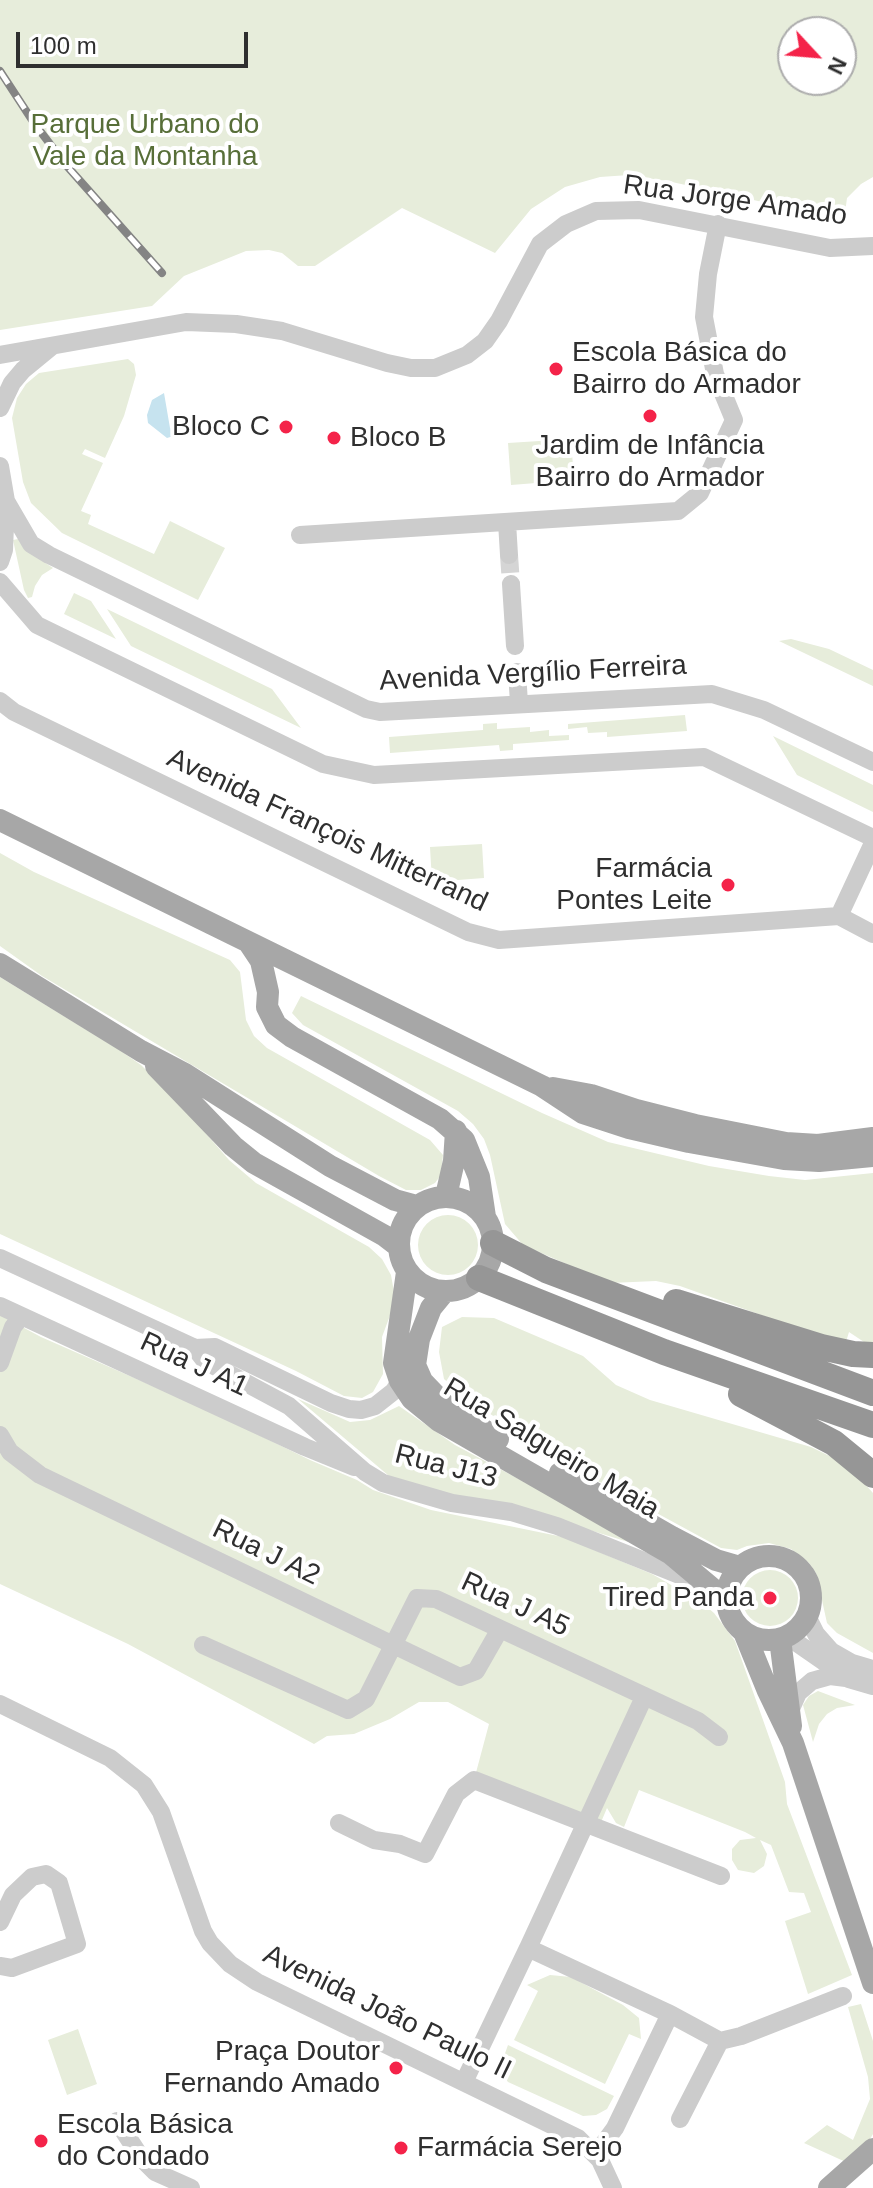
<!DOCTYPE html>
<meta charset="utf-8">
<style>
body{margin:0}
#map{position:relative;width:873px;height:2188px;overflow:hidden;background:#fff;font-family:Arial,sans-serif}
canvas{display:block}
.north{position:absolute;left:777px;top:16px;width:80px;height:80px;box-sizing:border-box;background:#fff;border:2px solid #acacac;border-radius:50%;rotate:116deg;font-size:22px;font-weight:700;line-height:32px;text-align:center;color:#2f2f2f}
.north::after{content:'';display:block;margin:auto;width:28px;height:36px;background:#f42349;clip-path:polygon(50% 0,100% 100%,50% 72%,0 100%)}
.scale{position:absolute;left:16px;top:32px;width:232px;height:36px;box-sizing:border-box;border:4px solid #2f2f2f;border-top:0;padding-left:10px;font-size:24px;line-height:28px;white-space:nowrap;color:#2f2f2f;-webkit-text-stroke:6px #fff;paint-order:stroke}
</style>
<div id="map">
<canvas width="873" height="2188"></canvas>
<div class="north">N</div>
<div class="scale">100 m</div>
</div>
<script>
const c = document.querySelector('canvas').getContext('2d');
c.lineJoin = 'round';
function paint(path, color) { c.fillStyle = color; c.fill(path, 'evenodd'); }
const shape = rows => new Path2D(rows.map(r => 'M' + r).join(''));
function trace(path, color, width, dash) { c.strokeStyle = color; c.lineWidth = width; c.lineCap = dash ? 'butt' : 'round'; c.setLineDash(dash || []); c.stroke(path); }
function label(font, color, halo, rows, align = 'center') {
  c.font = font + ' Arial,sans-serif'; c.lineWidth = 8; c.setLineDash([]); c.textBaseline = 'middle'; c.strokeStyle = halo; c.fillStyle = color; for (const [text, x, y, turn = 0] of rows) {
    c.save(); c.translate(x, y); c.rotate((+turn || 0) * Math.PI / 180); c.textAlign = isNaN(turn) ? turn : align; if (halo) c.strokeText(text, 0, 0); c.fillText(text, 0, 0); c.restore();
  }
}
const green = shape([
 [0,0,873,0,873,177,861,184,847,198,844,220,672,182,629,175,600,177,565,187,531,209,495,253,402,208,315,266,298,266,282,253,269,250,246,251,184,276,152,306,0,330],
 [793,32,841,32,841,80,793,80],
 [128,359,134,364,136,375,124,416,105,458,85,449,82,454,103,463,81,511,91,515,88,524,154,554,170,521,225,548,198,600,62,533,31,503,23,482,12,418,17,398,26,384,39,373],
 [571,439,574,480,511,485,508,443],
 [18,539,26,550,53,568,42,575,35,586,32,597,28,598,24,590,13,540],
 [74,593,91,601,116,639,64,614],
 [107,609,272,689,301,728,131,646],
 [791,639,829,649,873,670,873,686,779,641],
 [685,715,687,731,607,737,607,732,588,733,587,727,568,729,568,724],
 [497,723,497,729,530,727,530,732,549,730,549,736,569,735,569,740,513,744,513,750,500,751,499,745,390,753,389,737,483,730,483,724],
 [773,736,873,785,873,812,797,775],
 [482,844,484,878,432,882,430,847],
 [0,853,34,872,230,960,240,972,246,1020,254,1036,267,1048,430,1140,443,1155,441,1175,435,1183,421,1190,406,1190,379,1176,42,976,0,946],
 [0,977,121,1051,141,1065,176,1099,229,1160,256,1183,369,1247,382,1259,391,1275,394,1292,392,1310,382,1337,383,1374,373,1392,362,1398,344,1396,296,1371,0,1234],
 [301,996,542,1113,608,1142,709,1166,769,1176,805,1180,873,1173,873,1344,867,1344,849,1332,845,1345,680,1286,656,1281,610,1283,523,1245,505,1224,490,1155,484,1139,473,1124,458,1111,303,1025,292,1013],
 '418 1245a30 30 0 1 1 60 0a30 30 0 1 1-60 0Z',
 [0,1315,41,1337,212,1412,310,1460,357,1480,373,1490,431,1510,563,1537,652,1574,701,1602,714,1613,735,1641,785,1782,787,1804,852,1975,808,1994,785,1921,811,1912,804,1893,789,1892,771,1845,760,1840,767,1854,764,1866,754,1873,738,1870,732,1860,732,1849,740,1840,756,1838,745,1832,639,1790,624,1827,616,1823,607,1808,599,1827,474,1780,489,1724,448,1702,419,1702,390,1719,354,1734,327,1736,314,1744,128,1644,0,1584],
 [462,1317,494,1318,583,1356,616,1385,650,1400,811,1447,848,1465,873,1493,873,1653,837,1633,827,1623,816,1573,809,1563,791,1549,769,1543,747,1546,737,1550,721,1548,572,1467,464,1397,444,1379,439,1352,442,1327],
 [298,1399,350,1422,370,1420,399,1406,455,1445,648,1548,511,1506,458,1498,395,1481],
 '742 1598a28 28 0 1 1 56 0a28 28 0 1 1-56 0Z',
 [818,1691,855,1705,837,1708,827,1714,819,1724,813,1742,803,1705,809,1696],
 [550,1975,571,1977,623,2005,639,2018,641,2039,629,2034,605,2084,514,2040,538,1991,527,1985],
 [861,2004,873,2041,873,2134,867,2144,848,2163,804,2143,827,2125,853,2140,870,2099,868,2077,848,2007],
 [78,2029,97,2084,67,2095,48,2040],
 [508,2045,614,2096,607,2109,596,2115,583,2116,508,2082,499,2070]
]);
const water = shape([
 [164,393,170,428,177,432,177,435,167,438,148,423,147,415,152,400]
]);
const minorTunnel = shape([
 [509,555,511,584]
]);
const minor = shape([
 [0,355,186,322,236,324,282,331,387,363,411,368,435,368,467,355,485,341,499,321,540,244,566,224,596,211,639,210,830,248,873,246],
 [0,408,12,383,23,370,51,347],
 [0,466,6,501,4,550,0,562],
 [6,501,31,544,49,555,366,709,380,712,712,694,764,710,873,762],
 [507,522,509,555],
 [300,535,678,511,700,493,734,420,715,374,704,317,708,274,718,224],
 [0,582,37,625,323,764,374,775,704,757,873,838],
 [511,584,515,646],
 [517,672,519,703],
 [0,701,14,712,468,932,499,940,839,916,873,934],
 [839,916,873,843],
 [0,1258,195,1348,205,1361,289,1406,365,1472,383,1483,452,1503,511,1512,557,1526,699,1583],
 [0,1306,305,1447,354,1467],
 [195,1348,215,1347,331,1403,349,1409,361,1410,375,1406,394,1391,400,1381],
 [0,1363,13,1327,21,1317],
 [0,1435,10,1452,40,1475,460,1677,476,1671,500,1629],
 [807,1616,816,1634,831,1651,852,1663,873,1669],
 [787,1636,849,1679,873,1686],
 [203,1645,348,1710,366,1699,417,1598,436,1599,698,1721,719,1737],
 [0,1704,110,1758,144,1785,161,1812,203,1931,210,1943,230,1964,257,1982,578,2138,600,2160,613,2188],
 [789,1713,798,1693,812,1681,830,1676,846,1678],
 [339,1823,374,1840,400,1844,425,1854,456,1794,474,1780,721,1876],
 [0,1922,13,1895,32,1877,46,1874,59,1883,77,1944,12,1968,0,1966],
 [528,1948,644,1697],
 [670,2014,720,2041],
 [464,2082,528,1948,670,2014,615,2128,596,2154],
 [680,2119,720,2041,741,2036,843,1996],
 [117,2121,142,2159,155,2172,191,2188]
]);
const major = shape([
 [0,820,542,1086,583,1113,629,1128,689,1142,784,1159,819,1161,873,1156],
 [249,943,261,961,268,992,267,1007,276,1025,292,1037,440,1119,464,1140,479,1177,485,1217],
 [0,964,141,1051,185,1074,330,1166,395,1200,417,1206],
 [156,1066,233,1146,254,1163,385,1236,398,1246],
 [553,1088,591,1095,636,1110,695,1125,786,1143,818,1145,873,1138],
 [446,1196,454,1161,456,1131],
 '399 1244a47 47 0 1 1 94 0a47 47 0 1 1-94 0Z',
 [407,1272,394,1363,400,1381,412,1399,439,1421,671,1554,727,1601],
 [445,1291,431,1308,419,1339,415,1365,422,1381,445,1405,498,1439],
 [560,1473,672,1537,716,1560,740,1567],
 '727 1598a42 42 0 1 1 84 0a42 42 0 1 1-84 0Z',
 [744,1632,768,1691,793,1743,873,1983],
 [780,1639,791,1726],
 [829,2188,873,2149]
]);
const highway = shape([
 [493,1243,546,1270,873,1393],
 [479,1278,664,1352,873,1425],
 [676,1302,821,1347,853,1354,873,1355],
 [741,1394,834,1443,873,1475]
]);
const rail = shape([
 [0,71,34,123,66,165,162,273]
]);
const markers = [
 [556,369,8,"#f42349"],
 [650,416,8,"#f42349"],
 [286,427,8,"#f42349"],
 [334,438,8,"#f42349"],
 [728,885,8,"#f42349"],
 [770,1598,8,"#f42349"],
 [396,2068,8,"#f42349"],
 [41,2141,8,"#f42349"],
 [401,2148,8,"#f42349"]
];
const parkNames = [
 ["Parque Urbano do",145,125],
 ["Vale da Montanha",145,157]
];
const streetNames = [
 ["Rua Jorge Amado",735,201,8],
 ["Avenida Vergílio Ferreira",533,674,-3],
 ["Avenida François Mitterrand",327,831,25],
 ["Rua J A1",194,1365,25],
 ["Rua Salgueiro Maia",551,1449,31],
 ["Rua J13",446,1467,14],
 ["Rua J A2",266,1553,26],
 ["Rua J A5",515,1605,25],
 ["Avenida João Paulo II",387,2013,26]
];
const poiNames = [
 ["Escola Básica do",572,353],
 ["Bairro do Armador",572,385],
 ["Bloco C",270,427,"right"],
 ["Bloco B",350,438],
 ["Jardim de Infância",650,446,"center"],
 ["Bairro do Armador",650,478,"center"],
 ["Farmácia",712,869,"right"],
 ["Pontes Leite",712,901,"right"],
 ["Tired Panda",754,1598,"right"],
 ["Praça Doutor",380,2052,"right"],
 ["Fernando Amado",380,2084,"right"],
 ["Escola Básica",57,2125],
 ["do Condado",57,2157],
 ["Farmácia Serejo",417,2148]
];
paint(green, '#e7eddb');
paint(water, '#c6e3ef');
trace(minorTunnel, '#d5d5d5', 18, [18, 9]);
trace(minor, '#ccc', 18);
trace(major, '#a7a7a7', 22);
trace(highway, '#969696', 26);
trace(rail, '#848484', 8);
trace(rail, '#fff', 5, [15]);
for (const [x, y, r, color] of markers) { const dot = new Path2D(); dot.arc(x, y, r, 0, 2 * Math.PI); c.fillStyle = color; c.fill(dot); trace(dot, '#fff', 3); }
label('28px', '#576e38', '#fff', parkNames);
label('28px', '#2f2f2f', '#fff', streetNames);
label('28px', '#2f2f2f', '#fff', poiNames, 'left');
</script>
